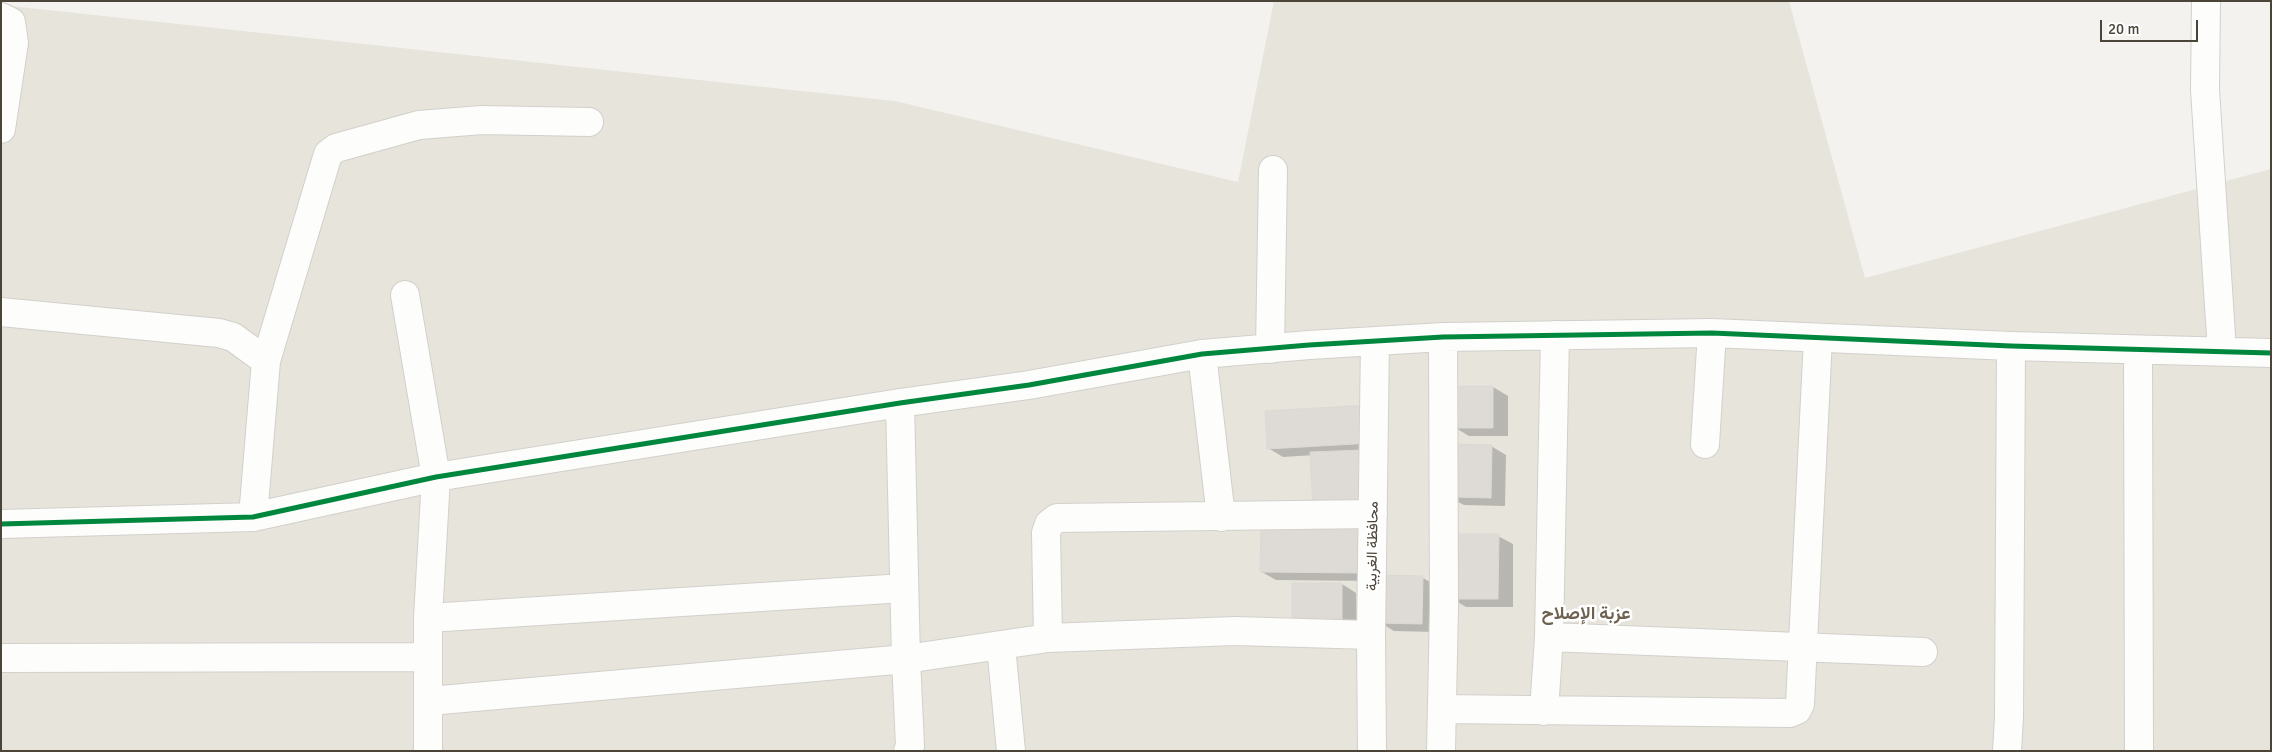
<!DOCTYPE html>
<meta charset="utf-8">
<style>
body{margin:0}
#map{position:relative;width:2272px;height:752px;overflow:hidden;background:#f4f2ee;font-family:Signika,sans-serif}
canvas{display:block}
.frame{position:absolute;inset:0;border:2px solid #4b4439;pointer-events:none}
.scale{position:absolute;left:2100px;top:20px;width:98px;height:22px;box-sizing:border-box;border:2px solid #4b4439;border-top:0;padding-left:6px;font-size:15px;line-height:18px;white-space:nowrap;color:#4b4439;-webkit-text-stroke:4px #fff;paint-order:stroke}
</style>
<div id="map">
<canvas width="2272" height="752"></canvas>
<div class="frame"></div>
<div class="scale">20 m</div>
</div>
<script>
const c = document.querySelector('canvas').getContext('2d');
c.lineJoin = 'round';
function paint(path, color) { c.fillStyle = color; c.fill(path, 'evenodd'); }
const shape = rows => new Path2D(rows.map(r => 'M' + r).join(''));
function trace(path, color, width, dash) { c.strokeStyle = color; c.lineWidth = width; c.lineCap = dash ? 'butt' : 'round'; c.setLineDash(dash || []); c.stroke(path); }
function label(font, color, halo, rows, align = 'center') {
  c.font = font + ' Signika,Vazirmatn,sans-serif'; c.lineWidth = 5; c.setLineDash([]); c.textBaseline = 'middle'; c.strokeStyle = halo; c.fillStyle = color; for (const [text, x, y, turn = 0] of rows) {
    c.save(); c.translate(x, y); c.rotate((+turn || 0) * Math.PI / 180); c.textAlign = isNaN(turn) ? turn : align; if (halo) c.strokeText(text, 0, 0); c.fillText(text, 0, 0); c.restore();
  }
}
const residential = shape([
 [1274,1,1789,1,1865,278,2271,169,2271,751,1,751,1,5,895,101,1238,182]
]);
const shadow = shape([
 [1493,387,1508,396,1508,436,1469,436,1454,427],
 [1370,407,1363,452,1283,457,1268,448],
 [1491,446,1506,455,1505,506,1464,505,1449,497],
 [1357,531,1372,540,1372,581,1276,580,1262,572],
 [1498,536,1513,544,1513,607,1466,607,1451,598],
 [1423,578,1437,586,1436,632,1394,631,1379,622],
 [1342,584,1356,593,1357,639,1308,639]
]);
const building = shape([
 [1453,386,1493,386,1493,428,1453,428,1453,386],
 [1370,405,1373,443,1267,449,1265,411,1370,405],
 [1448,444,1492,445,1491,498,1448,497,1448,444],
 [1362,450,1365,506,1313,508,1310,452,1362,450],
 [1261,529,1358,530,1358,573,1260,572,1261,529],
 [1450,534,1499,534,1498,599,1450,599,1450,534],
 [1379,575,1423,576,1422,624,1378,623,1379,575],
 [1292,583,1342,583,1342,631,1292,631,1292,583]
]);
const street = shape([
 [2206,1,2205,90,2222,351],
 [1,17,11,22,14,43,1,129],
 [405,295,436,477,428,618,428,751],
 [1,312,219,333,233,337,266,361],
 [1270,349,1273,170],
 [2138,350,2139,751],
 [1202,354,1221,517],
 [900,403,906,659,910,746,908,751],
 [1705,444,1712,333],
 [253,517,266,361,328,154,336,148,419,125,482,120,589,122],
 [1,524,253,517,436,477,900,403,1029,385,1202,354,1309,345,1443,337,1712,333,2011,346,2271,353],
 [428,618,904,588],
 [1549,637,1923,652],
 [1048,638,1046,533,1049,524,1057,518,1373,514],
 [1001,646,1011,751],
 [1,658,428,657],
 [429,701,906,659,1048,638,1235,631,1371,635],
 [1442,709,1790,713,1797,710,1800,704,1818,338],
 [1544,711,1549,637,1555,335],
 [1372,751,1371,635,1375,341],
 [1441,751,1444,607,1443,337],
 [2007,751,2009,717,2011,346]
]);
const cycleway = shape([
 [1,524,253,517,436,477,900,403,1029,385,1202,354,1309,345,1443,337,1712,333,2011,346,2271,353]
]);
const streetNames = [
 ["محافظة الغربية",1373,546,-89]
];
const quarterNames = [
 ["عزبة الإصلاح",1586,614]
];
paint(residential, '#e7e4dc');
paint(shadow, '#0003');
paint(building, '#dedbd6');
trace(building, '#dcd9d4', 1);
trace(street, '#d2d0cb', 30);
trace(street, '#fdfdfc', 28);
trace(cycleway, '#00873e', 5);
label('15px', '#4b4439', '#fff', streetNames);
label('bold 18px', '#6e6250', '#fff', quarterNames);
</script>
